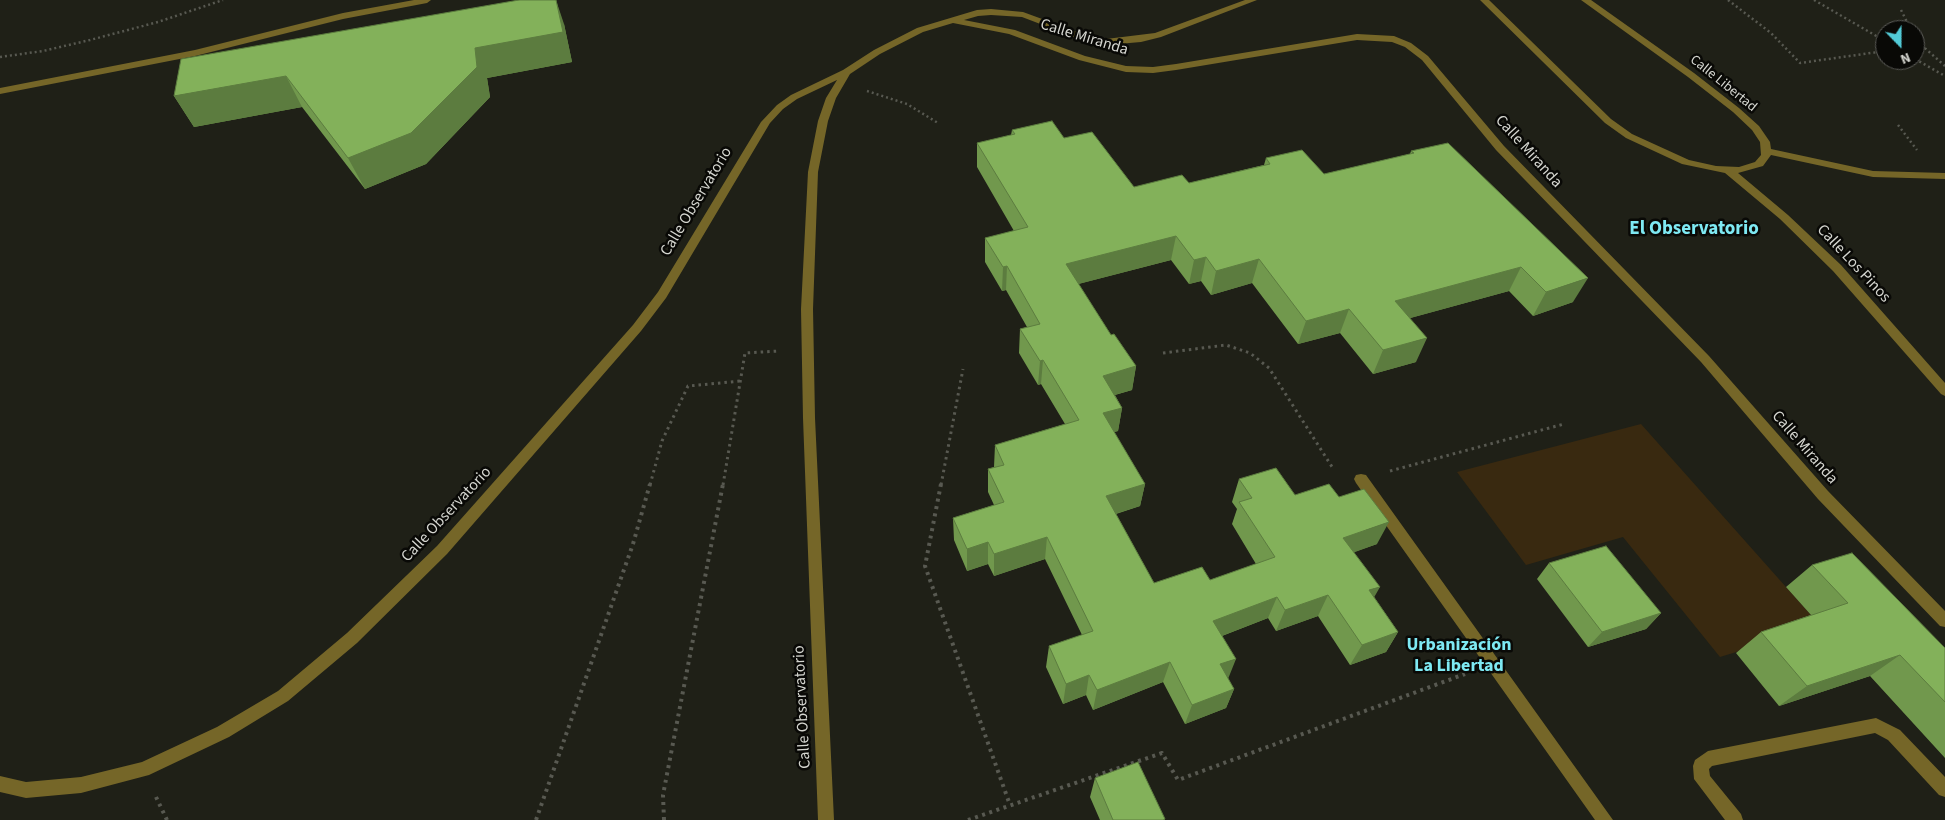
<!DOCTYPE html>
<meta charset="utf-8">
<style>
body{margin:0}
#map{position:relative;width:1945px;height:820px;overflow:hidden;background:#1f2017;font-family:"Source Sans 3",sans-serif}
canvas{display:block}
.north{position:absolute;left:1875px;top:20px;width:50px;height:50px;box-sizing:border-box;background:#090906;border:1px solid #5b5b57;border-radius:50%;rotate:158deg;font-size:14px;font-weight:700;line-height:20px;text-align:center;color:#d5d6d0}
.north::after{content:'';display:block;margin:auto;width:18px;height:22px;background:#52cbd7;clip-path:polygon(50% 0,100% 100%,50% 72%,0 100%)}
</style>
<div id="map">
<canvas width="1945" height="820"></canvas>
<div class="north">N</div>
</div>
<script>
const c = document.querySelector('canvas').getContext('2d');
c.lineJoin = 'round';
function paint(path, color) { c.fillStyle = color; c.fill(path, 'evenodd'); }
const shape = rows => new Path2D(rows.map(r => 'M' + r).join(''));
function trace(path, color, width, dash) { c.strokeStyle = color; c.lineWidth = width; c.lineCap = dash ? 'butt' : 'round'; c.setLineDash(dash || []); c.stroke(path); }
function label(font, color, halo, rows, align = 'center') {
  c.font = font + ' "Source Sans 3",sans-serif'; c.lineWidth = 5; c.setLineDash([]); c.textBaseline = 'middle'; c.strokeStyle = halo; c.fillStyle = color; for (const [text, x, y, turn = 0] of rows) {
    c.save(); c.translate(x, y); c.rotate((+turn || 0) * Math.PI / 180); c.textAlign = isNaN(turn) ? turn : align; if (halo) c.strokeText(text, 0, 0); c.fillText(text, 0, 0); c.restore();
  }
}
const green = shape([
 [1641,424,1786,587,1821,626,1720,657,1623,537,1526,565,1457,472]
]);
const pathFar2 = shape([
 [1728,0,1771,33,1800,63,1885,51],
 [1814,0,1885,41],
 [1901,10,1911,30],
 [1915,37,1918,42,1945,66],
 [0,57,43,51,90,40,158,22,223,0],
 [1915,59,1945,76],
 [867,91,907,104,938,123],
 [1898,125,1917,150]
]);
const pathFar1 = shape([
 [1163,353,1226,345,1250,353,1269,368,1334,470],
 [1390,471,1564,424],
 [650,485,662,441,688,386,741,381],
 [723,485,745,353,780,351],
 [941,485,963,369]
]);
const path = shape([
 [941,484,925,566,1010,805],
 [156,797,167,820],
 [536,820,633,544,650,484],
 [664,820,663,795,723,484],
 [968,820,1162,753,1178,780,1465,674]
]);
const minor = shape([
 [414,0,431,0,427,3,343,19,195,56,0,94,0,88,195,50,343,13,414,0],
 [1245,0,1257,0,1161,37,1141,42,1106,45,1090,43,1022,17,991,15,978,16,964,20,1015,30,1085,56,1126,66,1153,67,1176,64,1357,34,1394,36,1411,43,1428,56,1504,146,1709,356,1828,491,1945,611,1945,627,1940,626,1818,499,1701,362,1496,150,1422,60,1405,47,1392,42,1357,40,1176,70,1153,73,1126,72,1079,60,1009,34,953,23,923,32,880,54,850,74,836,98,828,121,818,172,813,309,815,418,834,820,818,820,803,418,801,309,808,172,818,121,826,98,837,80,797,99,783,109,770,123,666,298,641,331,447,554,357,643,288,701,229,737,149,775,81,793,26,798,0,792,0,776,26,782,81,777,142,762,217,727,278,691,347,633,437,546,633,325,658,292,761,122,777,105,791,95,843,70,874,50,917,28,977,10,991,9,1023,12,1094,38,1106,39,1155,33,1245,0],
 [1480,0,1489,0,1611,119,1632,134,1689,160,1716,166,1739,167,1755,162,1761,155,1760,142,1752,130,1733,112,1688,77,1581,0,1591,0,1694,73,1739,108,1759,126,1770,142,1771,149,1873,171,1945,173,1945,179,1873,177,1771,155,1763,166,1738,173,1788,215,1841,265,1945,383,1945,396,1941,394,1833,271,1780,219,1725,173,1682,164,1626,138,1605,123,1480,0],
 [1361,474,1366,475,1613,820,1595,820,1356,483,1354,479,1356,475,1361,474],
 [1876,718,1900,730,1945,777,1945,797,1939,795,1888,740,1875,733,1712,766,1709,769,1710,776,1741,814,1743,820,1725,820,1694,779,1693,766,1695,760,1708,751,1876,718]
]);
const wall = shape([
 [564,24,572,62,487,78,490,97,426,164,365,189,302,107,194,127,174,96],
 [1012,130,1064,138,1134,187,1189,183,1264,165,1266,158,1324,174,1410,154,1411,151,1573,302,1533,316,1509,291,1410,318,1416,362,1373,374,1340,333,1298,344,1252,283,1211,295,1201,281,1189,284,1171,260,1078,284,1111,335,1136,366,1132,390,1115,395,1122,408,1118,431,1114,432,1145,484,1140,506,1116,514,1154,583,1210,580,1256,564,1232,524,1237,509,1232,502,1239,479,1295,495,1339,497,1377,544,1354,552,1374,597,1398,632,1386,652,1350,665,1318,616,1276,631,1268,618,1222,636,1228,679,1234,689,1226,708,1185,724,1163,682,1093,710,1086,695,1063,704,1046,667,1049,646,1082,635,1045,559,994,576,988,564,967,571,954,540,953,518,994,505,988,492,988,469,994,467,995,445,1065,424,1041,384,1038,385,1019,353,1020,329,1027,327,1006,290,1002,291,985,262,985,238,1014,231,977,167,977,143,1011,135],
 [1549,563,1661,613,1646,629,1588,647,1537,579],
 [1812,565,1945,648,1945,758,1870,676,1779,706,1736,653,1761,632,1811,615,1786,587],
 [1095,778,1165,820,1100,820,1090,797]
]);
const shadedWall = shape([
 [556,0,564,24,572,62,487,78,490,97,426,164,365,189,348,158,475,48],
 [286,76,302,107,194,127,174,96],
 [1176,236,1171,260,1063,288,1066,264],
 [1206,257,1201,281,1189,284,1194,260],
 [1259,259,1252,283,1211,295,1216,271],
 [1007,266,1006,290,1002,291,1003,267],
 [1521,267,1509,291,1385,325,1395,301],
 [1588,278,1573,302,1533,316,1546,292],
 [1349,309,1340,333,1298,344,1306,321],
 [1427,338,1416,362,1373,374,1383,350],
 [1043,360,1041,384,1038,385,1040,361],
 [1136,366,1132,390,1100,399,1103,376],
 [1122,408,1118,431,1099,436,1103,413],
 [1145,484,1140,506,1102,518,1106,496],
 [1389,522,1377,544,1333,560,1343,538],
 [1047,537,1045,559,994,576,994,554],
 [988,542,988,564,967,571,967,549],
 [1380,587,1368,608,1369,590],
 [1328,595,1318,616,1276,631,1285,610],
 [1277,597,1268,618,1206,642,1213,621],
 [1661,613,1646,629,1588,647,1602,632],
 [1398,632,1386,652,1350,665,1362,645],
 [1900,655,1870,676,1779,706,1807,686],
 [1236,659,1228,679,1220,664],
 [1170,662,1163,682,1093,710,1097,690],
 [1089,675,1086,695,1063,704,1066,684],
 [1234,689,1226,708,1185,724,1192,705]
]);
const building = shape([
 [519,0,556,0,563,32,475,48,477,67,411,133,348,158,286,76,174,96,181,59,519,0],
 [1052,121,1064,138,1092,132,1134,187,1182,175,1189,183,1270,164,1266,158,1302,150,1324,174,1414,153,1411,151,1448,143,1588,278,1546,292,1521,267,1395,301,1427,338,1383,350,1349,309,1306,321,1259,259,1216,271,1206,257,1194,260,1176,236,1066,264,1111,335,1114,334,1136,366,1103,376,1122,408,1103,413,1145,484,1106,496,1154,583,1202,567,1210,580,1275,557,1239,502,1252,498,1239,479,1276,468,1295,495,1329,484,1339,497,1364,489,1389,522,1343,538,1380,587,1369,590,1398,632,1362,645,1328,595,1285,610,1277,597,1213,621,1236,659,1220,664,1234,689,1192,705,1170,662,1097,690,1089,675,1066,684,1049,646,1093,631,1047,537,994,554,988,542,967,549,953,518,1004,502,988,469,1004,465,995,445,1079,420,1043,360,1040,361,1020,329,1040,324,1007,266,1003,267,985,238,1028,227,977,143,1015,134,1012,130,1052,121],
 [1606,546,1661,613,1602,632,1549,563,1606,546],
 [1852,553,1945,648,1945,702,1900,655,1807,686,1761,632,1848,603,1812,565,1852,553],
 [1138,762,1165,819,1163,820,1113,820,1095,778,1138,762]
]);
const farStreetnames = [
 ["Calle Libertad",1723,84,39]
];
const streetNames = [
 ["Calle Miranda",1084,38,17],
 ["Calle Miranda",1528,152,48],
 ["Calle Observatorio",697,202,-59],
 ["Calle Los Pinos",1853,264,47],
 ["Calle Miranda",1804,448,49],
 ["Calle Observatorio",447,515,-47],
 ["Calle Observatorio",803,707,-93]
];
const neighbourhoodNames = [
 ["Urbanización",1459,646],
 ["La Libertad",1459,667]
];
const quarterNames = [
 ["El Observatorio",1694,230]
];
paint(green, '#392910');
trace(pathFar2, '#585951', 2.5, [2, 3]);
trace(pathFar1, '#585951', 3, [2.5, 4]);
trace(path, '#585951', 4, [3, 4.5]);
paint(minor, '#756628');
paint(wall, '#71984d');
paint(shadedWall, '#5c7c3f');
paint(building, '#83b15a');
trace(building, '#5c7c3f', 1);
label('14px', '#d5d6d0', '#090906', farStreetnames);
label('16px', '#d5d6d0', '#090906', streetNames);
label('bold 18px', '#7ee9f3', '#090906', neighbourhoodNames);
label('bold 19px', '#7ee9f3', '#090906', quarterNames);
</script>
